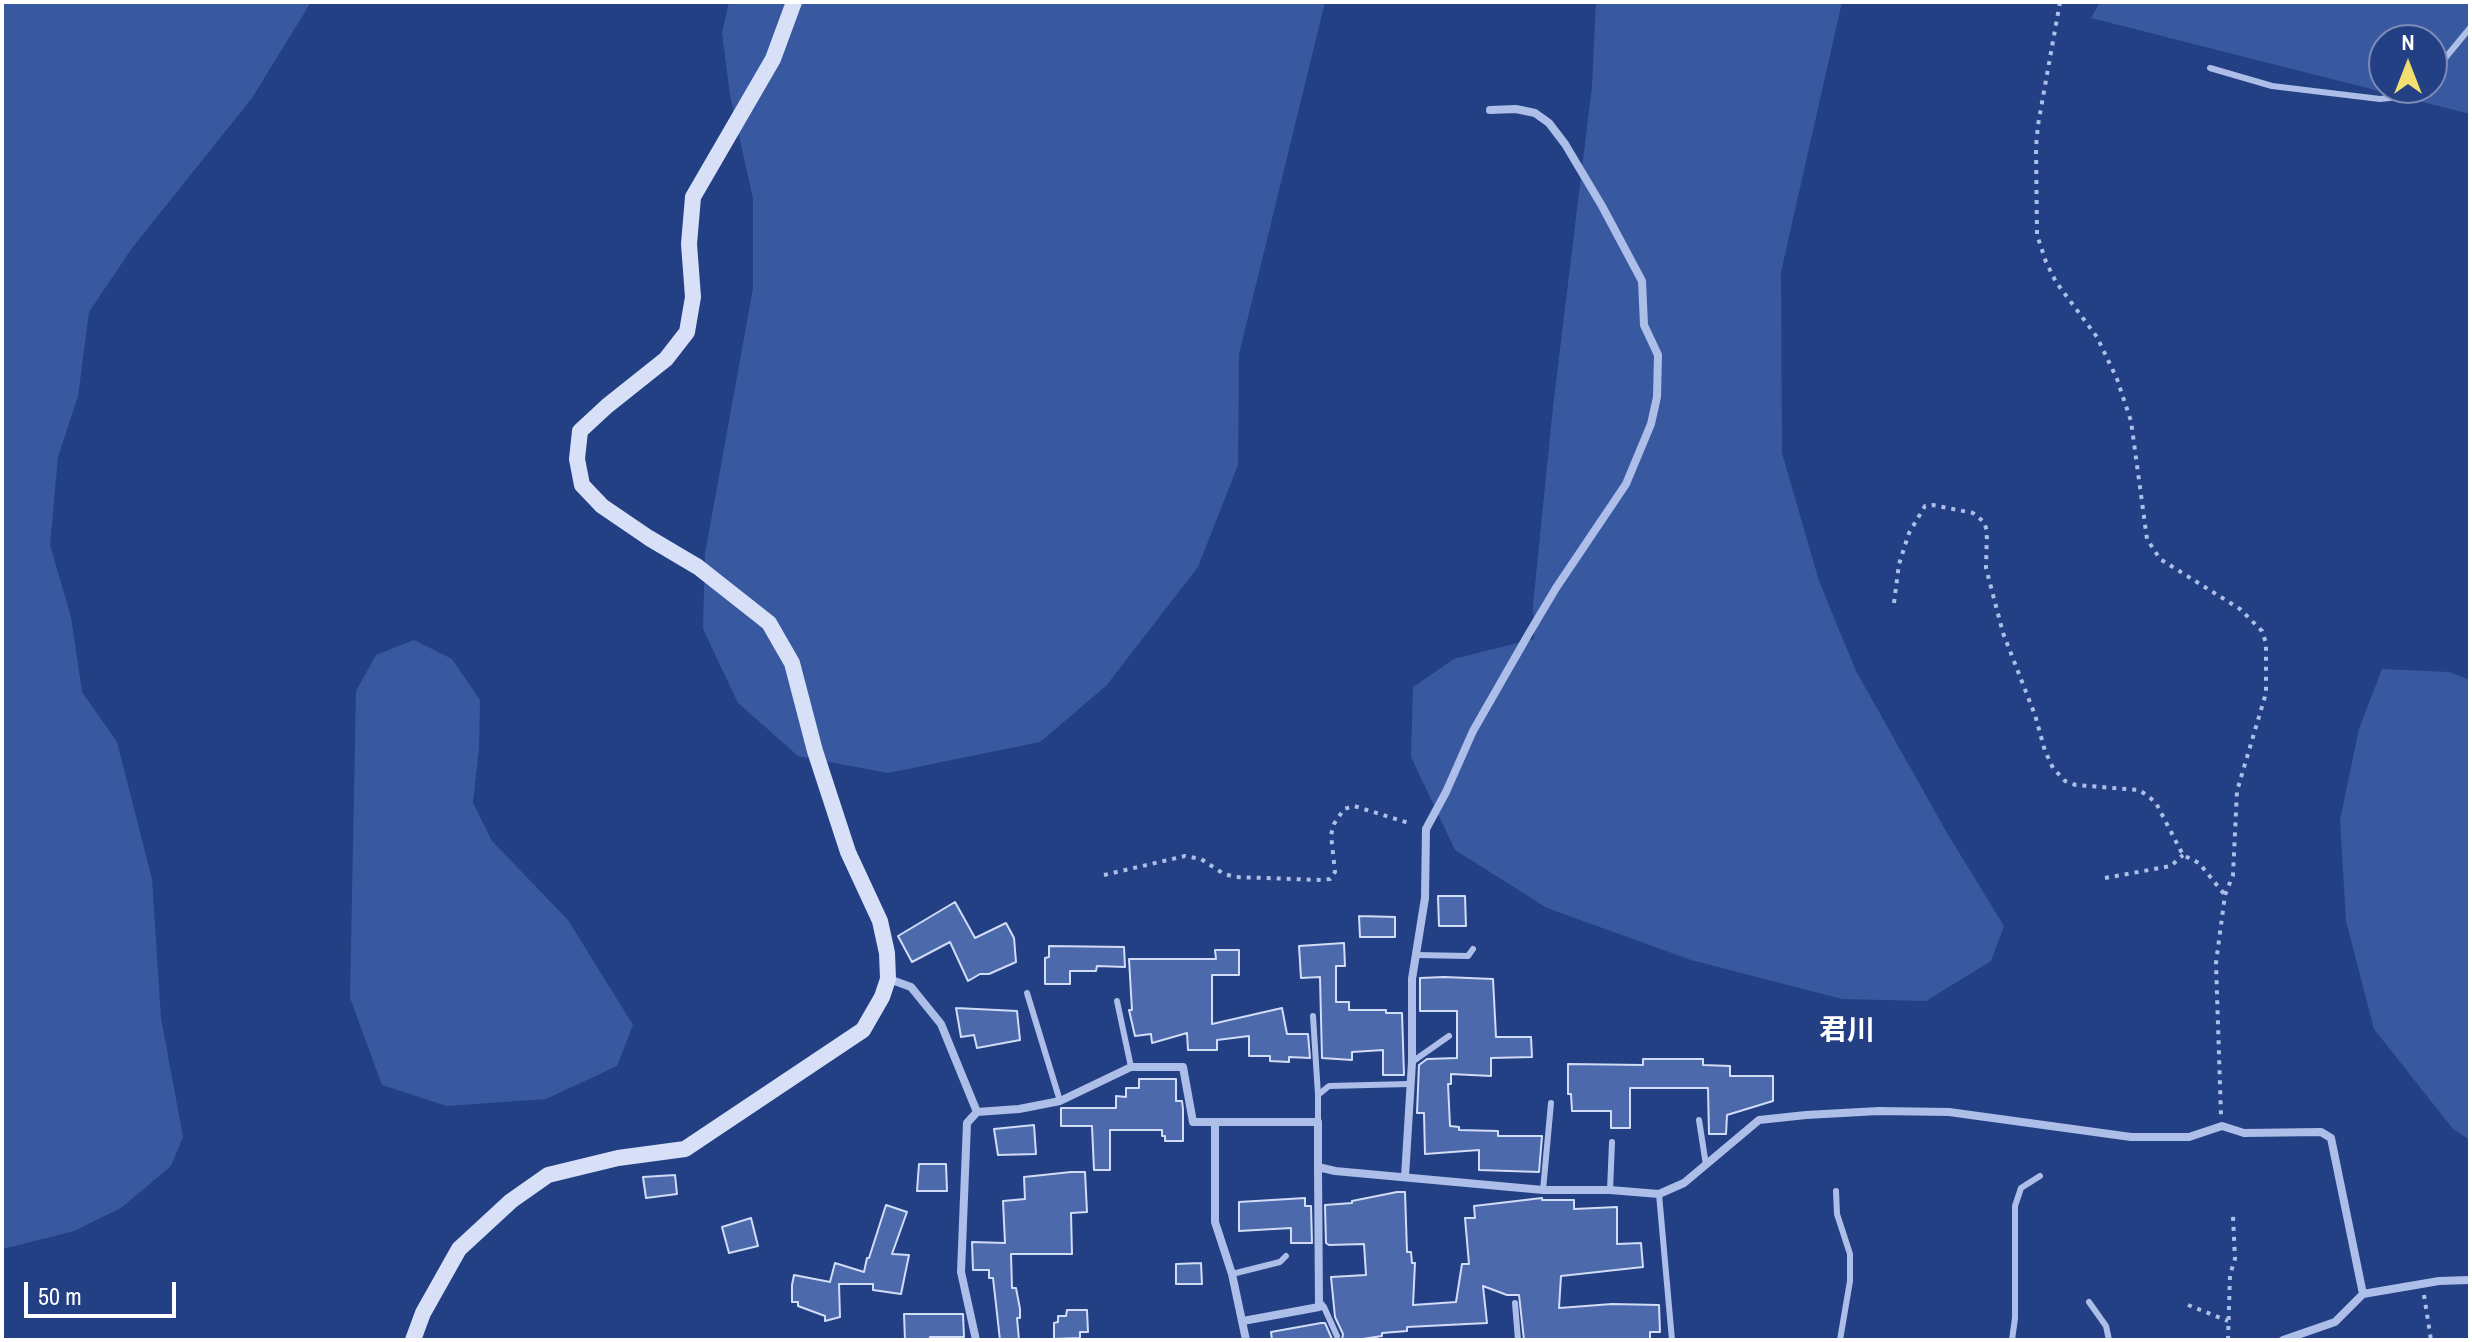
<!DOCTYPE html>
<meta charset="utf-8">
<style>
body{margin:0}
#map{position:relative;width:2472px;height:1342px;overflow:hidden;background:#244084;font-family:"Archivo Narrow",sans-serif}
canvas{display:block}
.frame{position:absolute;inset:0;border:4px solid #fff;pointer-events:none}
.north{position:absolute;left:2368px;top:24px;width:80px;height:80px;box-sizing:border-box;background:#244084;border:2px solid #7c8cb5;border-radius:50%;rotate:0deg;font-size:22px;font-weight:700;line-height:32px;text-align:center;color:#fff}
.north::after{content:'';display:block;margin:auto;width:28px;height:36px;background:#f2df71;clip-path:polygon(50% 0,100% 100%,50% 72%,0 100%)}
.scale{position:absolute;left:24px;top:1282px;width:152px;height:36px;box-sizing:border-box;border:4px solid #fff;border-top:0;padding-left:10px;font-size:24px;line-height:28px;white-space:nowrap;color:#fff;-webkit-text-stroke:6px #244084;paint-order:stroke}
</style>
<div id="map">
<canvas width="2472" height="1342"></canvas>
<div class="frame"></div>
<div class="north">N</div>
<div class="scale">50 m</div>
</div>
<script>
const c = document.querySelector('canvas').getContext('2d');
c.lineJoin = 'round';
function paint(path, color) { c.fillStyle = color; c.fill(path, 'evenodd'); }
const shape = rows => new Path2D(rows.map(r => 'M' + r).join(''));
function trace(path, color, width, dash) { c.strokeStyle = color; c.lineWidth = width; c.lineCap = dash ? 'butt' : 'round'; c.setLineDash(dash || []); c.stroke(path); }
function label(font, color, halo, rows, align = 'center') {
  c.font = font + ' "Archivo Narrow","Noto Sans JP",sans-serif'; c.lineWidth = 8; c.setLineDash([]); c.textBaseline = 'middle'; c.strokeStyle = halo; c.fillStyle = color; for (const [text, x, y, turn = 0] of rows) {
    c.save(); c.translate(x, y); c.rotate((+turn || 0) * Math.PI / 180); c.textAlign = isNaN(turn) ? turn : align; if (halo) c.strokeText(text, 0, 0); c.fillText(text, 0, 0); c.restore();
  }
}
const green = shape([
 [2,2,311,2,252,98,132,248,89,312,78,396,58,457,50,545,71,617,82,692,117,742,152,879,161,1018,183,1137,171,1166,121,1208,74,1231,2,1249],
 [729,2,1325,2,1239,354,1238,465,1198,567,1106,686,1040,742,888,773,798,756,738,703,703,629,705,554,753,288,753,199,730,95,722,33],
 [1596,2,1842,2,1781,272,1782,453,1819,581,1856,671,1947,833,2004,926,1991,961,1926,1001,1842,999,1691,960,1547,908,1455,850,1411,757,1413,687,1454,659,1534,639,1533,605,1553,407,1592,86],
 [2100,2,2470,2,2470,114,2091,18],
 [2384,40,2432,40,2432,88,2384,88],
 [414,640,452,659,480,700,479,749,473,803,492,841,568,920,633,1025,617,1066,546,1099,447,1106,382,1085,350,998,356,691,376,655],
 [2382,669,2449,672,2470,680,2470,1140,2453,1129,2374,1029,2346,921,2340,820,2359,729]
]);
const building = shape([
 [1438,896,1465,896,1466,926,1439,926,1438,896],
 [955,902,975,938,1006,923,1014,938,1016,962,989,974,980,974,968,981,950,942,912,962,898,936,955,902],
 [1359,916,1395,917,1395,937,1360,937,1359,916],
 [1344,943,1345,966,1336,966,1336,1002,1349,1002,1349,1010,1386,1010,1386,1013,1402,1013,1404,1075,1383,1075,1383,1050,1352,1052,1352,1060,1322,1058,1320,977,1301,978,1299,946,1344,943],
 [1049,946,1124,947,1125,967,1097,966,1096,971,1070,971,1070,984,1045,984,1045,958,1049,957,1049,946],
 [1215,950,1239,950,1239,975,1212,975,1212,1024,1282,1008,1287,1034,1308,1034,1310,1058,1289,1057,1289,1062,1270,1061,1270,1056,1249,1056,1249,1036,1217,1040,1217,1050,1188,1050,1187,1033,1152,1043,1151,1034,1135,1036,1129,1010,1132,1010,1129,959,1216,959,1215,950],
 [1444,977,1493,979,1496,1037,1531,1037,1532,1057,1491,1058,1491,1076,1451,1074,1451,1084,1448,1084,1450,1126,1459,1127,1459,1130,1498,1131,1498,1136,1542,1136,1539,1172,1479,1170,1479,1150,1425,1154,1424,1113,1417,1113,1419,1065,1427,1059,1457,1058,1457,1011,1420,1011,1420,978,1444,977],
 [956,1008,1017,1011,1020,1040,977,1048,974,1035,961,1037,956,1008],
 [1643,1059,1703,1059,1703,1065,1730,1066,1730,1076,1773,1076,1773,1101,1727,1115,1726,1134,1709,1134,1708,1088,1630,1088,1630,1128,1611,1128,1611,1111,1572,1111,1571,1094,1568,1094,1568,1064,1643,1065,1643,1059],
 [1139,1079,1176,1079,1176,1101,1182,1101,1183,1109,1183,1141,1165,1141,1165,1136,1162,1136,1162,1130,1110,1130,1110,1170,1094,1170,1092,1126,1061,1126,1061,1108,1116,1108,1116,1096,1126,1097,1126,1088,1139,1088,1139,1079],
 [1034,1125,1036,1154,998,1155,994,1129,1034,1125],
 [919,1164,946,1164,947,1191,917,1191,919,1164],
 [1071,1172,1085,1172,1087,1212,1071,1213,1072,1254,1011,1254,1012,1288,1016,1288,1020,1309,1020,1318,1017,1318,1019,1340,1000,1340,993,1278,989,1278,989,1270,973,1270,972,1242,1005,1243,1003,1201,1025,1199,1024,1177,1071,1172],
 [675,1175,677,1194,646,1198,643,1177,675,1175],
 [1397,1192,1405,1192,1407,1252,1411,1252,1412,1263,1415,1263,1413,1305,1456,1302,1462,1264,1469,1264,1465,1218,1475,1218,1474,1206,1542,1198,1542,1200,1574,1200,1574,1209,1617,1207,1617,1244,1641,1243,1643,1267,1561,1276,1559,1308,1612,1304,1659,1305,1660,1332,1650,1332,1650,1340,1524,1340,1519,1295,1507,1295,1483,1286,1487,1323,1407,1327,1407,1331,1382,1333,1382,1336,1356,1340,1342,1340,1343,1334,1335,1317,1331,1277,1366,1275,1364,1244,1329,1245,1326,1243,1325,1205,1352,1203,1352,1201,1397,1192],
 [1305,1198,1305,1206,1311,1206,1312,1243,1291,1243,1291,1228,1239,1231,1239,1202,1305,1198],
 [886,1205,907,1212,892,1254,909,1255,901,1294,873,1290,873,1284,839,1284,840,1317,825,1321,825,1316,798,1306,798,1302,792,1302,792,1285,794,1275,830,1282,835,1263,864,1272,867,1258,869,1258,886,1205],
 [751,1218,758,1246,729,1253,722,1227,751,1218],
 [1201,1263,1202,1284,1176,1284,1176,1264,1201,1263],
 [1067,1310,1087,1310,1088,1332,1080,1332,1080,1338,1054,1339,1054,1323,1058,1322,1058,1316,1066,1316,1067,1310],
 [904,1314,963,1314,964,1337,930,1337,930,1340,905,1340,904,1314],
 [1321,1323,1325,1323,1332,1339,1272,1340,1271,1332,1321,1323]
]);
const path = shape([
 [2060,2,2038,125,2036,147,2037,235,2046,262,2056,282,2097,337,2117,379,2131,421,2147,539,2160,559,2240,609,2262,631,2266,643,2266,693,2237,791,2233,875,2225,895,2216,963,2221,1116],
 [1894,603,1899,564,1909,533,1925,506,1933,505,1973,513,1984,522,1987,531,1986,568,2003,633,2035,715,2045,751,2053,768,2065,781,2076,785,2139,790,2148,796,2156,803,2183,855,2199,863,2225,895],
 [1104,875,1185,856,1201,859,1224,874,1236,877,1321,880,1330,879,1335,872,1331,835,1334,824,1344,809,1354,806,1412,824],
 [2105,878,2171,866,2183,855],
 [2424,1295,2431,1340],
 [2188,1305,2228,1321],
 [2228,1340,2230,1275,2235,1259,2233,1216]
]);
const lane = shape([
 [2210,68,2272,86,2380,99,2407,96,2418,88],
 [2432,74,2470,28],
 [1416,955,1468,956,1473,949],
 [1027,993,1060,1101],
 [1117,1001,1131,1067],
 [1313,1016,1318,1095],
 [1412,1062,1449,1036],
 [1699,1120,1706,1165],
 [1318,1122,1318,1095,1329,1086,1409,1084],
 [1543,1190,1551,1103],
 [1610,1190,1612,1142],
 [1836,1191,1837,1214,1850,1254,1850,1281,1840,1340],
 [1659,1194,1672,1340],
 [1232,1274,1280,1262,1286,1256],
 [1319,1301,1324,1307,1337,1336],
 [2089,1302,2106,1326,2109,1340],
 [1515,1303,1518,1340],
 [2012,1340,2015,1318,2015,1206,2021,1188,2040,1176]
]);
const street = shape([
 [889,979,911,987,941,1024,977,1112],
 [1215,1122,1215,1222,1232,1274,1246,1340],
 [1405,1177,1412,1062,1412,979,1425,898,1426,829,1446,792,1473,731,1528,635,1556,588,1626,484,1651,424,1657,397,1658,355,1644,325,1642,281,1602,206,1565,144,1549,123,1535,113,1516,109,1490,110],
 [1243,1321,1319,1307,1318,1167],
 [976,1340,961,1272,967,1123,977,1112,1019,1109,1060,1101,1131,1067,1183,1067,1193,1122,1318,1122,1318,1167,1335,1171,1543,1190,1610,1190,1659,1194,1684,1183,1759,1120,1806,1115,1879,1111,1949,1112,2131,1137,2189,1137,2222,1126,2244,1133,2321,1132,2331,1138,2363,1294],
 [2283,1340,2335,1322,2363,1294,2439,1281,2470,1280]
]);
const secondary = shape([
 [413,1340,423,1313,459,1249,511,1201,548,1175,618,1158,685,1149,863,1030,882,997,888,979,887,953,880,921,848,852,815,751,792,663,769,623,698,567,649,538,602,506,582,485,577,459,580,431,607,406,666,359,687,332,693,297,689,244,693,197,773,59,794,2]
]);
const quarterNames = [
 ["君川",1847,1031]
];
paint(green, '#3858a0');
paint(building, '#4c69ac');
trace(building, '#d1dcf6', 2);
trace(path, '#adbfe8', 4, [4, 6]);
trace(lane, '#adbfe8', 6);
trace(street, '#adbfe8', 8);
trace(secondary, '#d7e0f7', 16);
label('bold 28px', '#fff', '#244084', quarterNames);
</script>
